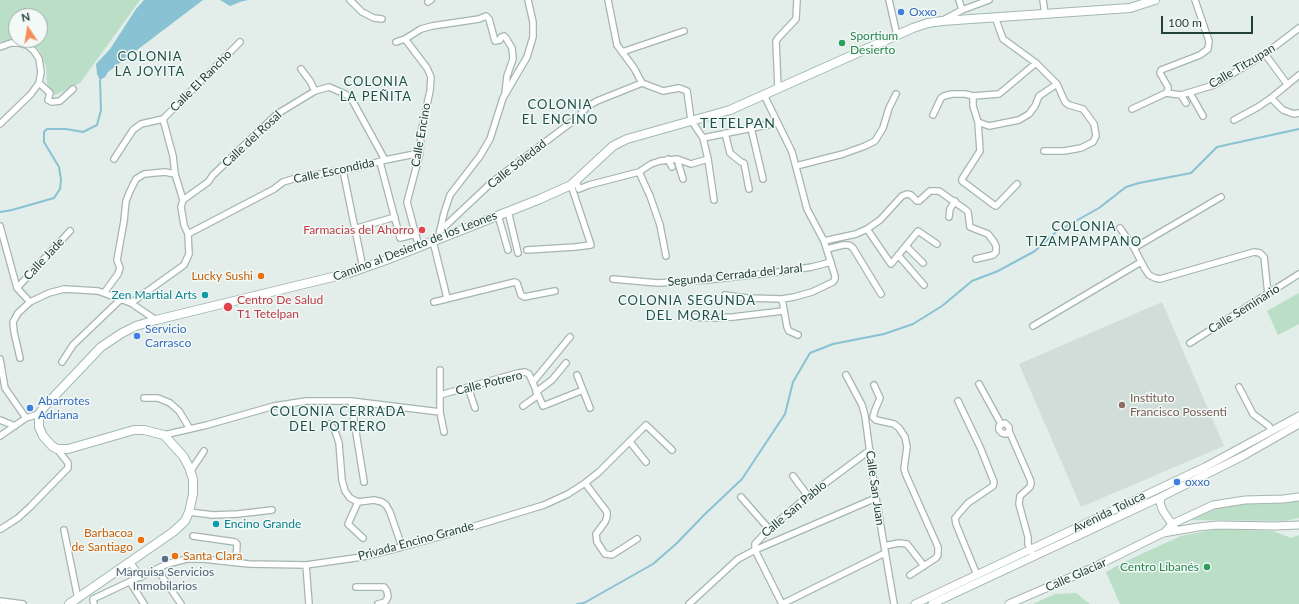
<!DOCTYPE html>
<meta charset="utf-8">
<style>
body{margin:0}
#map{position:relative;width:1299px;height:604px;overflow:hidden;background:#e3ede9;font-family:Lato,sans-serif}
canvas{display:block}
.north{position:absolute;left:8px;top:8px;width:40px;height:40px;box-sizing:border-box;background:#f3f9f7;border:1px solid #9fafab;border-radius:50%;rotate:348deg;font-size:11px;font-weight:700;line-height:16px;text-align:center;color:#223f39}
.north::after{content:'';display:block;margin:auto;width:14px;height:18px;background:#f58c59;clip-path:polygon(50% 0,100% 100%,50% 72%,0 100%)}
.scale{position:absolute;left:1161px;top:16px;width:92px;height:18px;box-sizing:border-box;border:2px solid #223f39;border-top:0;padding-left:5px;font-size:12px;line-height:14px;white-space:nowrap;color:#223f39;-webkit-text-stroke:3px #f3f9f7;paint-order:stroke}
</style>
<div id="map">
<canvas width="1299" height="604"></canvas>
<div class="north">N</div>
<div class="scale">100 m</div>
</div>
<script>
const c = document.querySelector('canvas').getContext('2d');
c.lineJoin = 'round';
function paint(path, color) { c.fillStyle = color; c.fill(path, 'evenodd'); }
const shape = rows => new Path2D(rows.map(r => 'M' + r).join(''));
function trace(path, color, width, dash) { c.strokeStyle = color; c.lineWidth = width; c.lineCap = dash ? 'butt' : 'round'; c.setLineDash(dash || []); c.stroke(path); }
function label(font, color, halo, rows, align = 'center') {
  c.font = font + ' Lato,sans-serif'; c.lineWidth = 3; c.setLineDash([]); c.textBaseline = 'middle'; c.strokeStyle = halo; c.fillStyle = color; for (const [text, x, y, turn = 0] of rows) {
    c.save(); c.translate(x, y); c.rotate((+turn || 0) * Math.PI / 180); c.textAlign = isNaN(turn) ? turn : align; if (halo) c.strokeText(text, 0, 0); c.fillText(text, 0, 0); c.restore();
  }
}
const built = shape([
 [1162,302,1224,446,1081,507,1019,364]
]);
const green = shape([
 [0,0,140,0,80,83,55,95,47,84,46,67,38,48,0,42],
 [16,16,40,16,40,40,16,40],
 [1299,293,1299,324,1278,335,1267,311],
 [1299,498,1299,518,1285,521,1185,520,1230,504,1272,502],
 [1217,529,1273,531,1291,538,1299,535,1299,604,1120,604,1106,572,1124,562,1181,536],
 [1076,593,1090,604,1033,604,1055,594]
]);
const water = shape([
 [144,0,203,0,108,72,105,77,100,80,97,74,96,64,110,49,136,9],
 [220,0,248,0,240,2,230,6]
]);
const stream = shape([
 [0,212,12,210,54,198,60,189,61,180,59,167,44,142,44,132,47,129,66,129,83,132,97,125,101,110,100,80],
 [577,604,584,603,653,564,677,543,704,515,742,479,785,414,793,382,810,353,833,344,884,334,913,324,942,306,972,281,998,271,1035,251,1056,232,1099,208,1126,187,1139,183,1191,173,1217,147,1299,129]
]);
const minor = shape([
 [350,0,362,12,374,18,382,19],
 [608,0,617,45,634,68,642,83],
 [889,0,897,35],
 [959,0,962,10],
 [1043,0,1045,14],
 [428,2,431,0],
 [995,17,1003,39,1036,63,1057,84,1065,102,1069,105,1083,109,1094,124,1096,136,1093,142,1081,148,1064,151,1044,151],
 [945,19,962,10,989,0],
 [405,39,421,29,432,26,479,19,486,16,489,19,495,41,500,40,501,37,504,36,506,38,512,48,513,59,507,76,505,94],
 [396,42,405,39,427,68,431,77,430,91,421,132,420,153,407,202,419,247],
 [0,47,11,43,19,43,27,45,34,51,39,59,41,72,39,83,31,94,0,124],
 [622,52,684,31],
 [1265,54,1287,84],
 [301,69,310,81,315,91],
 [39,83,50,93,48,100,52,102,60,101,73,89],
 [642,83,663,91,679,88,687,91,691,120,703,138,708,159,714,200],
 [778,88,776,41,779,37,796,19,797,0],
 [1166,93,1168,90,1168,87,1160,73,1161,70,1200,55,1208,49,1209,41,1195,0],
 [1190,93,1203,116],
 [1181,95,1186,103],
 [973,96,973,106,978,122,989,126,1019,120,1029,114,1035,106,1039,96,1057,84],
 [1271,98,1299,75],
 [1132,109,1166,93,1181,95,1214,85,1265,54,1299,28],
 [933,115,941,98,944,96,952,94,965,94,973,96,999,94,1036,63],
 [163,119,240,42],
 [1234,120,1258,107,1271,98,1283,110,1294,114,1299,113],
 [978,122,980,151,962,179,962,181,994,205,996,206,1017,184],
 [751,128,763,179],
 [725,133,730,153,741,162,744,163,749,189],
 [703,138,777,123],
 [114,159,133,130,141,124,163,119,173,156,175,174,183,200,181,207,184,225,188,234,189,254,184,265,131,303],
 [668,159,672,167],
 [677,159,683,179],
 [380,162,400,238,416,234],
 [796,166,843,154,865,146,875,141,883,128,889,108,896,94],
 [639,172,650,196,660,225,666,256],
 [344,175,363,268],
 [576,181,579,189,589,185,639,172,651,164,660,161,677,159,691,164,708,159],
 [183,200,208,182,213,175,277,114,315,91,329,87,345,94,351,98,385,160],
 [508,211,518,253],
 [498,215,508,250],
 [949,217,950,209,955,201],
 [0,226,17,288,30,302],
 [1120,228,1134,248,1145,269,1149,275,1155,278,1160,279,1254,252,1260,253,1264,257,1268,294],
 [354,229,395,217],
 [867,229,891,264,918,231,937,244],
 [440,231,491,183,577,118,587,107,597,101,642,83],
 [188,234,274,189,283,182,293,179,360,167,385,160,420,153],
 [438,239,444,213,450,195,480,156,490,139,503,98,527,57,533,37,533,22,528,0],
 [433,241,447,298],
 [824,241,856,234,867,229,880,220,902,196,907,194,911,195,917,201,919,201,930,191,939,191,966,210,968,212,970,227,988,234,994,242,996,246,996,252,993,255,976,259],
 [906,246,923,263],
 [1134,248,1221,197],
 [827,249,843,245,849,245,853,248,881,294],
 [527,250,575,247,591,245,571,185],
 [898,255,924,285],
 [613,279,658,283,707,280,778,272,812,267,831,262],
 [17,288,70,231],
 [104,293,118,274,120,268,117,260,124,221,126,201,130,191,136,179,144,174,165,172,175,174],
 [725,295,747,298,782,299,794,297,812,292,833,282,835,279,835,276,824,241,807,209,792,152,764,95],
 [782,299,787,327,789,331,798,335],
 [434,302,515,282,517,283,521,295,524,297,555,291],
 [690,317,714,318,733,317,783,311],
 [1033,326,1141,262],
 [1190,343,1299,274],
 [20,358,14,332,13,322,18,313,30,302,49,293,64,289,98,291,131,303,156,320],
 [0,359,5,388,26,418],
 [62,362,73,345,120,300],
 [440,370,440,412,444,432],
 [577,375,590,408],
 [846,375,862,405,865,416,876,498,894,604],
 [533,382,570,337],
 [979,384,1001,424],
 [874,385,880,398,875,410,873,417,876,420,894,424,899,428,905,437,907,447,904,469,906,475,938,547,938,555,936,558,910,575],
 [468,387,475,408],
 [1239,387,1253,414,1269,426,1271,431],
 [536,392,552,380,566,363],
 [440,395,518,373,525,372,529,374,543,406,583,390],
 [144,398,158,398,170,403,179,411,190,429],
 [351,401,364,482],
 [958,401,980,447,994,482,993,486,968,503,955,518,956,524,977,575],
 [523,406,537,396],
 [0,420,15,426],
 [330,424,335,431,339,443,342,480,345,491,350,498,358,502,374,500,382,502,386,505,390,512,402,547],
 [1009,431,1006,434,1002,433,999,430,999,426,1005,423,1009,427,1009,431,1030,479,1031,483,1030,487,1020,496,1019,504,1028,537,1028,544,1032,553],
 [164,435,207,425,274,406,306,401,351,401,440,412],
 [0,436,26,418,39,414],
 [630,442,646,462],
 [190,472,204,451],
 [793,476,808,496],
 [585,483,607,512,607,517,605,522,596,534,597,542,605,554,612,555,637,539],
 [741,497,769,529],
 [358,502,348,524,363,538],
 [189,512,213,515,238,514,272,510],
 [1,529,18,518,30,507,68,468,68,463,57,449],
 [64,530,78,599],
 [193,536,235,542,237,544,236,562],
 [884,546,899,543,907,544,924,566],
 [130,562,141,577],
 [306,565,309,604],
 [157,569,181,604],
 [130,582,144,604],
 [356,587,384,587,387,591,388,597,385,602,378,604],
 [0,601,23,604],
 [94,604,93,600,93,599,167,564,187,559,203,559,249,564,306,565,362,557,402,547,442,536,544,505,568,494,585,483,599,472,646,425,672,450],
 [689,604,738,559,755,550,876,498],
 [782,604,755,550,755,544,769,529,808,496,870,450],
 [782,604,885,553]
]);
const tertiary = shape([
 [1161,497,1160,503,1163,511,1174,527],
 [1164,533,1172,524,1213,505,1245,500,1283,499,1299,497],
 [915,604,1205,467,1299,416],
 [932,604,1161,497,1243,456,1299,424],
 [1009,604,1090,569,1163,533,1198,527,1218,525,1275,526,1299,525]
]);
const secondary = shape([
 [69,604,173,532,185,521,189,512,193,494,193,479,189,467,183,456,164,435,144,430,134,430,68,449,57,449,52,446,43,436,39,427,39,414,44,407,101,347,122,333,136,326,156,320,349,273,386,260,540,199,571,185,613,146,627,139,730,110,913,28,928,23,942,21,1130,8,1155,0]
]);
const markers = [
 [901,12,4,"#3f7fe0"],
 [842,43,4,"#2e9e5b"],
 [422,230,4,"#e0444e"],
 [261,276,4,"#e8710a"],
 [205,295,4,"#0f9aa8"],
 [228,307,5,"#e0444e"],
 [137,336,4,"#3f7fe0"],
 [1122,405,4,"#8d6e63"],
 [30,408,4,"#3f7fe0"],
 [1177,482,4,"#3f7fe0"],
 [216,524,4,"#0f9aa8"],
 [141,540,4,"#e8710a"],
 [175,556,4,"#e8710a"],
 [165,559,4,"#5c6f8a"],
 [1207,567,4,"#2e9e5b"]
];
const shopNames = [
 ["Oxxo",909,12],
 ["Servicio",145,329],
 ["Carrasco",145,343],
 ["Abarrotes",38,401],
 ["Adriana",38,415],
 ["oxxo",1185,482]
];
const leisureNames = [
 ["Sportium",850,36],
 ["Desierto",850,50],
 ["Centro Libanés",1199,567,"right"]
];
const streetNames = [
 ["Calle Titzupan",1242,66,-31],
 ["Calle El Rancho",201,81,-45],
 ["Calle Encino",421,135,-80],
 ["Calle del Rosal",252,139,-43],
 ["Calle Soledad",517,164,-38],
 ["Calle Escondida",334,171,-12],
 ["Camino al Desierto de los Leones",415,246,-21],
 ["Calle Jade",44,259,-47],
 ["Segunda Cerrada del Jaral",735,275,-6],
 ["Calle Seminario",1244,309,-32],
 ["Calle Potrero",489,383,-14],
 ["Calle San Juan",875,488,82],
 ["Calle San Pablo",794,509,-40],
 ["Avenida Toluca",1109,512,-26],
 ["Privada Encino Grande",416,541,-15],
 ["Calle Glaciar",1076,575,-24]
];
const healthNames = [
 ["Farmacias del Ahorro",414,230],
 ["Centro De Salud",237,300,"left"],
 ["T1 Tetelpan",237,314,"left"]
];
const foodNames = [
 ["Lucky Sushi",253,276],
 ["Barbacoa",133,533],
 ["de Santiago",133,547],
 ["Santa Clara",183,556,"left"]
];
const cultureNames = [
 ["Zen Martial Arts",197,295],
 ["Encino Grande",224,524,"left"]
];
const educationNames = [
 ["Instituto",1130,398],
 ["Francisco Possenti",1130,412]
];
const serviceNames = [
 ["Marquisa Servicios",165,572],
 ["Inmobilarios",165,586]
];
const neighbourhoodNames = [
 ["COLONIA",150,57],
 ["LA JOYITA",150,72],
 ["COLONIA",376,82],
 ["LA PEÑITA",376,97],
 ["COLONIA",560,105],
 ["EL ENCINO",560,120],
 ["COLONIA",1084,227],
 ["TIZAMPAMPANO",1084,242],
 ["COLONIA SEGUNDA",687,301],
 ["DEL MORAL",687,316],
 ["COLONIA CERRADA",338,412],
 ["DEL POTRERO",338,427]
];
const quarterNames = [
 ["TETELPAN",738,123]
];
paint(built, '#d1ddd8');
paint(green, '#bbdec7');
paint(water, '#89c2d3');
trace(stream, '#89c2d3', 2);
trace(minor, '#a5b5b1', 8);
trace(tertiary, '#a5b5b1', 9);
trace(secondary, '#a1b9b2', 10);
trace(minor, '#fff', 5.5);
trace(tertiary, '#fff', 7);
trace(secondary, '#fff', 8);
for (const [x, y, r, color] of markers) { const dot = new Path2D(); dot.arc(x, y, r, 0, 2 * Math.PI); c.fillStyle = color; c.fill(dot); trace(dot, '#f3f9f7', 1.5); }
label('12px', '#366cbe', '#f3f9f7', shopNames, 'left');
label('12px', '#27864d', '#f3f9f7', leisureNames, 'left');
label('12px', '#223f39', '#f3f9f7', streetNames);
label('12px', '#be3a42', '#f3f9f7', healthNames, 'right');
label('12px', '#c56008', '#f3f9f7', foodNames, 'right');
label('12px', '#0d838f', '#f3f9f7', cultureNames, 'right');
label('12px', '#785e54', '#f3f9f7', educationNames, 'left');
label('12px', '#4e5e75', '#f3f9f7', serviceNames);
c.letterSpacing = '1px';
label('13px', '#1d5149', '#f3f9f7', neighbourhoodNames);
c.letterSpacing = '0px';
c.letterSpacing = '1px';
label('14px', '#1d5149', '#f3f9f7', quarterNames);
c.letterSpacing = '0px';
</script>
